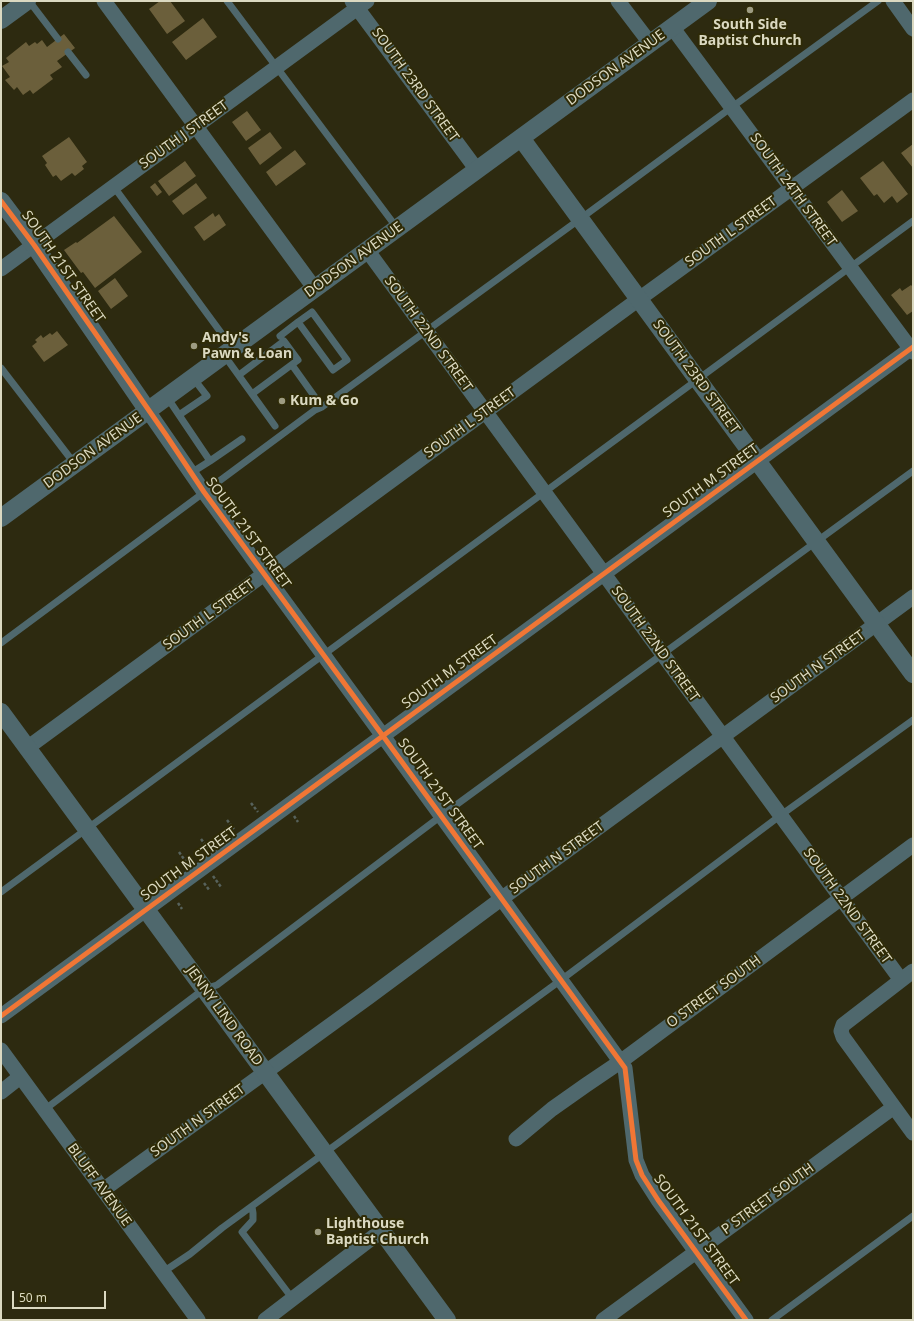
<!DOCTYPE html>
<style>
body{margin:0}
#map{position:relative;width:914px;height:1321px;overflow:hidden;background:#2d2a10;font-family:"Noto Sans",sans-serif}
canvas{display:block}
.frame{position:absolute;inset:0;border:2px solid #dbd9c1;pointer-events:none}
.scale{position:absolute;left:12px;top:1291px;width:94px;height:18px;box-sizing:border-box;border:2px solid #dbd9c1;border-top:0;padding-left:5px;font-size:12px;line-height:14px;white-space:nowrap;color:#dbd9c1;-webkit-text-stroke:3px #2f2b07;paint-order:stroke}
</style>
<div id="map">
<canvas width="914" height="1321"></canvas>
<div class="frame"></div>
<div class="scale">50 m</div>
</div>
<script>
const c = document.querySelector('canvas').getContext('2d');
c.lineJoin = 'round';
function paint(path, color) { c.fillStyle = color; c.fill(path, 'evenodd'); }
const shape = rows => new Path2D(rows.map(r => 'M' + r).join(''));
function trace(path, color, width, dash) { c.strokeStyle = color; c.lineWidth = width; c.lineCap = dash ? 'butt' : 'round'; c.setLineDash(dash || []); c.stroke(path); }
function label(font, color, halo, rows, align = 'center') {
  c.font = font + ' "Noto Sans",sans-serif'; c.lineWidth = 4; c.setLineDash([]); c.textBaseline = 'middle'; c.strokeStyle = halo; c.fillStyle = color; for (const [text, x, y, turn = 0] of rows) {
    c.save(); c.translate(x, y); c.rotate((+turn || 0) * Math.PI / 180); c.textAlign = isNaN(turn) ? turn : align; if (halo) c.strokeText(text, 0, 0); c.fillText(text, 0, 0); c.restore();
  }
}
const building = shape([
 [160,1,170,1,185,21,167,34,149,9],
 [203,18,217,37,186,60,172,42],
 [64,34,75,48,57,61,62,67,50,75,53,79,33,94,30,90,23,95,17,87,14,90,5,80,10,77,2,66,9,62,6,58,26,42,29,46,35,42,37,44,42,40,47,47],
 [247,111,261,130,246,141,232,122],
 [270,132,282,148,260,165,248,148],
 [69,137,87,162,82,166,84,169,75,176,72,173,61,181,56,175,53,177,45,165,47,163,42,156],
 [913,144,913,168,901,153],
 [295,150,306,164,276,186,266,172],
 [185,161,196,176,169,196,158,181],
 [883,161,908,194,897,203,892,196,884,203,877,194,874,196,860,178],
 [155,183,162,192,157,196,150,187],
 [196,183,207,198,183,215,172,201],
 [842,190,858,211,842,222,827,202],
 [213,213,215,217,219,214,226,225,204,241,194,227],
 [114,216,142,252,95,288,83,272,81,273,64,250,76,242,77,243],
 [115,278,128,296,111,309,98,291],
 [911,285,913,287,913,311,907,315,891,295,900,288,902,291],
 [57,331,68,345,44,362,32,346,37,342,35,340,41,335,43,338,50,333,52,335]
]);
const path = shape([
 [251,803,258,812],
 [294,816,298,822],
 [227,820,234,829],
 [201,839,208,848],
 [179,852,186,862],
 [213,876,221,887],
 [204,883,210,891],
 [178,903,182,909]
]);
const service = shape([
 [29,1,58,39],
 [227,1,397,228],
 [68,52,86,75],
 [114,187,233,349],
 [280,336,298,322,333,370,347,360,312,312,298,322],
 [224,355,275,426],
 [292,365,322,407],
 [1,368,74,463],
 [239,375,284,341,298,360,252,394],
 [193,378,207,396,179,415,210,461,242,439],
 [167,397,179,415],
 [191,473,210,461],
 [1,643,315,410,322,407,580,219,732,107,878,1],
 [1,892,913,221],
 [44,1110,204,989,217,985,441,816,913,471],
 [252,1207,253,1213,253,1220,242,1232,292,1298],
 [163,1272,190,1254,222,1228,561,980,781,815,913,720],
 [772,1320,913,1216]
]);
const minor = shape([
 [104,1,315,289],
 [352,1,477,170],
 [618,1,650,43],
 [893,1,913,29],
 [672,27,913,352],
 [367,250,901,980],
 [1,269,367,1],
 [148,411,204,492,383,736,625,1068,636,1160,642,1175,658,1200,746,1320],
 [27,748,639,299,913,100],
 [913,971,843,1025,841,1031,843,1037,913,1133],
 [1,1016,913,347],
 [1,1050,198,1320],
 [1,1092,20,1077],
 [516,1139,552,1109,586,1085,620,1062,913,845],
 [103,1190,369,997,501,899,913,597],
 [265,1320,381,1231],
 [603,1320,894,1107]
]);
const tertiary = shape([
 [1,20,27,1],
 [521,138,913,674],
 [1,201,34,245,148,411],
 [1,518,708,1],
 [1,712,447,1320]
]);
const cycleway = shape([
 [1,201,34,245,166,435,204,492,383,736,625,1068,636,1160,642,1175,658,1200,746,1320],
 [1,1016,913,347]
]);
const markers = [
 [750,10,4,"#9e9c83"],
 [194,346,4,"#9e9c83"],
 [282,401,4,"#9e9c83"],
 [318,1232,4,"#9e9c83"]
];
const poiNames = [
 ["South Side",750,25,"center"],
 ["Baptist Church",750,41,"center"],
 ["Andy's",202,338],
 ["Pawn & Loan",202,354],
 ["Kum & Go",290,401],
 ["Lighthouse",326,1224],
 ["Baptist Church",326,1240]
];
const streetNames = [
 ["DODSON AVENUE",616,68,-36],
 ["SOUTH 23RD STREET",415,85,54],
 ["SOUTH J STREET",184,135,-36],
 ["SOUTH 24TH STREET",793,190,54],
 ["SOUTH L STREET",731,232,-36],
 ["DODSON AVENUE",354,260,-36],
 ["SOUTH 21ST STREET",63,267,55],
 ["SOUTH 22ND STREET",428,334,54],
 ["SOUTH 23RD STREET",696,377,54],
 ["SOUTH L STREET",470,423,-36],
 ["DODSON AVENUE",93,451,-36],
 ["SOUTH M STREET",711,481,-36],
 ["SOUTH 21ST STREET",248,533,54],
 ["SOUTH L STREET",209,615,-36],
 ["SOUTH 22ND STREET",655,644,54],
 ["SOUTH N STREET",818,667,-36],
 ["SOUTH M STREET",450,672,-36],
 ["SOUTH 21ST STREET",440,794,54],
 ["SOUTH N STREET",557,858,-36],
 ["SOUTH M STREET",189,864,-36],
 ["SOUTH 22ND STREET",847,906,54],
 ["O STREET SOUTH",714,992,-36],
 ["JENNY LIND ROAD",224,1016,54],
 ["SOUTH N STREET",198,1121,-36],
 ["BLUFF AVENUE",99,1185,54],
 ["P STREET SOUTH",768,1199,-36],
 ["SOUTH 21ST STREET",696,1230,54]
];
paint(building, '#6b5f3b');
trace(path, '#57625c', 2.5, [3, 2]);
trace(service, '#4f686d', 7);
trace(minor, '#4f686d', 15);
trace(tertiary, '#4f686d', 18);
trace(cycleway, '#f07635', 5);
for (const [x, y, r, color] of markers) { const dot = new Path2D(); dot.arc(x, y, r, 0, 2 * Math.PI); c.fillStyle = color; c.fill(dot); trace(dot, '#2f2b07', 1.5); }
label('bold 14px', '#dbd9c1', '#2f2b07', poiNames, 'left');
label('14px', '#dbd9c1', '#2f2b07', streetNames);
</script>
